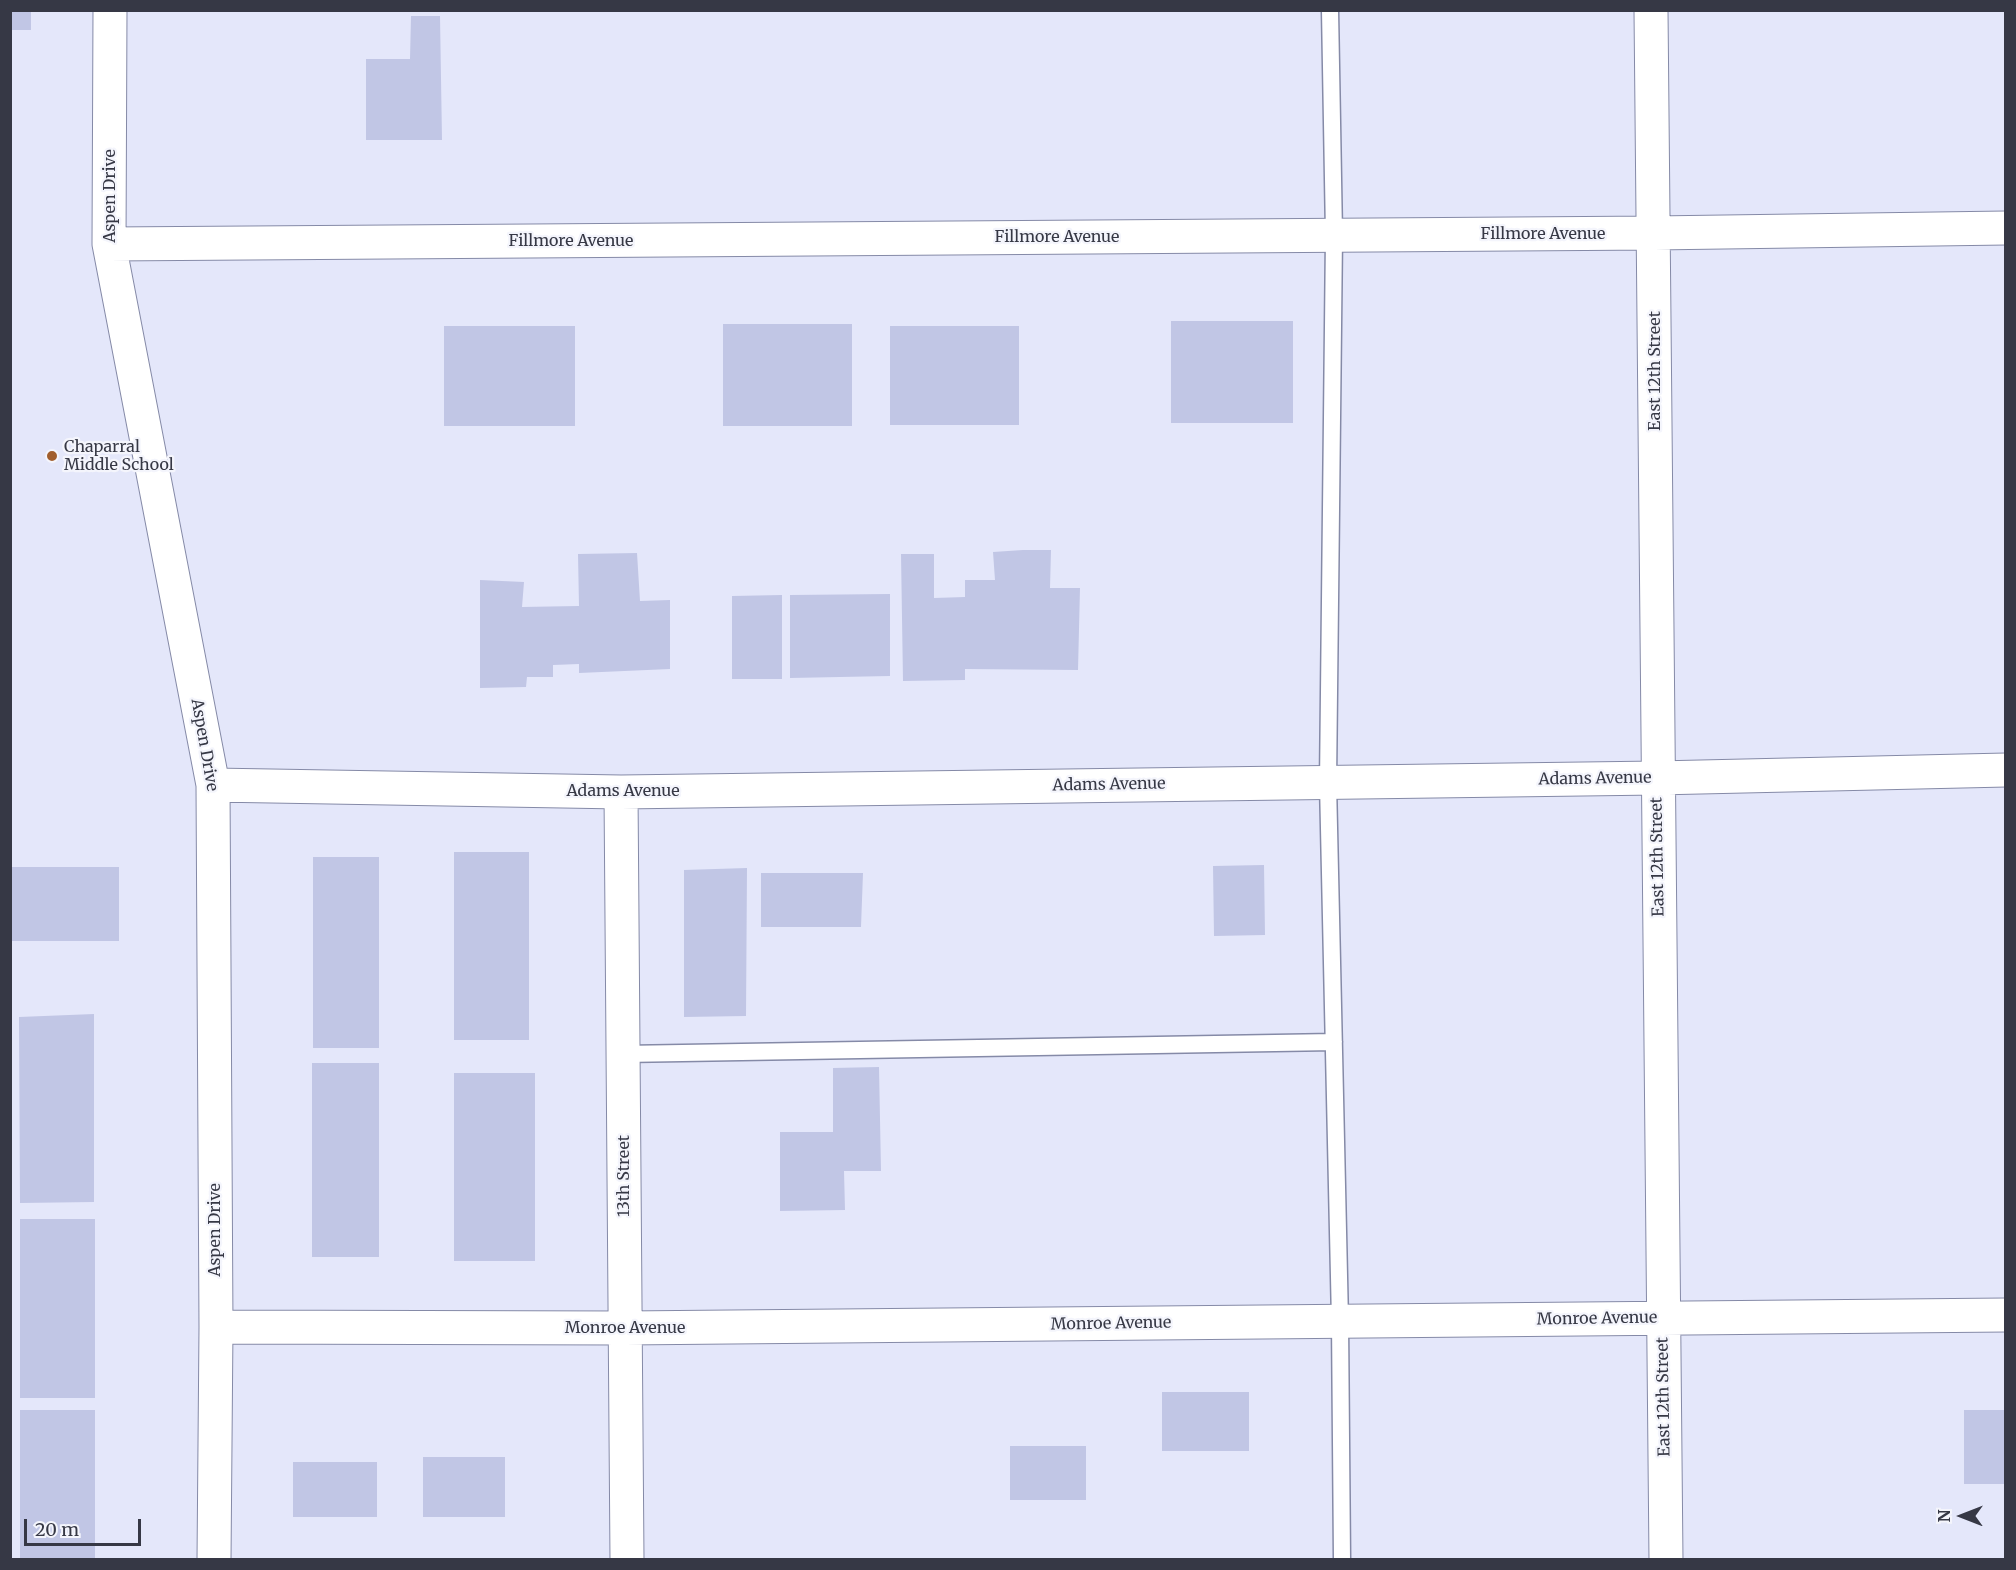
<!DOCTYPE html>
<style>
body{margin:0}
#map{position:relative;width:2016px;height:1570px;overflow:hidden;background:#e4e7fa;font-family:Merriweather,serif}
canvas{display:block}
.frame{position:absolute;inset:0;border:12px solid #363845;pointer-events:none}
.north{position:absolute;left:1932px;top:1486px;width:60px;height:60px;-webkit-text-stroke:4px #f4f5fc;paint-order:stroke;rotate:270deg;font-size:16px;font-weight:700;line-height:24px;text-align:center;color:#363845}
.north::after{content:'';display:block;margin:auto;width:21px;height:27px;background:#363845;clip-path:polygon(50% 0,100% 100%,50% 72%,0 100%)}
.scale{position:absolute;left:24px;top:1519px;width:117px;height:27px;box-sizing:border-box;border:3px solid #363845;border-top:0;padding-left:8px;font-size:18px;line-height:21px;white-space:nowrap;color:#363845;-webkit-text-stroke:4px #f4f5fc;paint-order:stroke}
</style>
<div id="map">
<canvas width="2016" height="1570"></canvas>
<div class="frame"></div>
<div class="north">N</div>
<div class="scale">20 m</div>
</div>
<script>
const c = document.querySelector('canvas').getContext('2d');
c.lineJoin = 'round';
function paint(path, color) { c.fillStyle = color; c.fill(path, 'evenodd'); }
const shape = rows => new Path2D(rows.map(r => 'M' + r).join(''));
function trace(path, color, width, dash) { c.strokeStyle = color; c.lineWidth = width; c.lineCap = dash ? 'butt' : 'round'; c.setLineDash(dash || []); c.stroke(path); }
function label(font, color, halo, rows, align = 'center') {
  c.font = font + ' Merriweather,serif'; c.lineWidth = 4.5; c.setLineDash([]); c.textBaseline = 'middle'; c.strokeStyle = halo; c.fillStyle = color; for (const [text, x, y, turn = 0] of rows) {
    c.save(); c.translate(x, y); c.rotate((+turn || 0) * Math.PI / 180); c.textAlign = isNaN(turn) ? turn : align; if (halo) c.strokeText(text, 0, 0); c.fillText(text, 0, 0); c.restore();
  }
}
const building = shape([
 [10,10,31,10,31,30,10,30],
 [411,16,440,16,442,140,366,140,366,59,410,59],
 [1171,321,1293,321,1293,423,1171,423],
 [723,324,852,324,852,426,723,426],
 [444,326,575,326,575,426,444,426],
 [890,326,1019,326,1019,425,890,425],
 [1023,550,1051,550,1050,588,1080,588,1078,670,965,669,965,680,903,681,901,554,934,554,934,598,965,597,965,580,995,580,993,552],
 [637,553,640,601,670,600,670,669,579,673,579,664,553,665,553,677,527,677,526,687,480,688,480,580,524,582,522,607,579,606,578,554],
 [890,594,890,676,790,678,790,595],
 [782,595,782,679,732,679,732,596],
 [454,852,529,852,529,1040,454,1040],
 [313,857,379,857,379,1048,313,1048],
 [1264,865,1265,935,1214,936,1213,866],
 [10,867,119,867,119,941,10,941],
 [747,868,746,1016,684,1017,684,870],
 [761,873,863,873,861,927,761,927],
 [94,1014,94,1202,20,1203,19,1017],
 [312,1063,379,1063,379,1257,312,1257],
 [879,1067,881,1171,844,1171,845,1210,780,1211,780,1132,833,1132,833,1068],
 [454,1073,535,1073,535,1261,454,1261],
 [20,1219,95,1219,95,1398,20,1398],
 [1162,1392,1249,1392,1249,1451,1162,1451],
 [20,1410,95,1410,95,1560,20,1560],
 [1964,1410,2006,1410,2006,1484,1964,1484],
 [1010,1446,1086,1446,1086,1500,1010,1500],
 [423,1457,505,1457,505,1517,423,1517],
 [293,1462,377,1462,377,1517,293,1517]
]);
const lane = shape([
 [1330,10,1334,235,1328,783,1340,1321,1342,1560],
 [623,1054,1334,1042]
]);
const street = shape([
 [110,10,109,244,213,785,216,1327,214,1560],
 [1651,10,1666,1560],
 [109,244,1654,233,2006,228],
 [213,785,621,792,1657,778,2006,770],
 [621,792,627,1560],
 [216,1327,625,1328,2006,1315]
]);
const markers = [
 [52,456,6,"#a15e2d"]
];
const streetNames = [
 ["Aspen Drive",110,196,-90],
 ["Fillmore Avenue",1543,234],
 ["Fillmore Avenue",1057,237],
 ["Fillmore Avenue",571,241],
 ["East 12th Street",1655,371,-90],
 ["Aspen Drive",204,745,80],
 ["Adams Avenue",1595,779,-1],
 ["Adams Avenue",1109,785,-1],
 ["Adams Avenue",623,791],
 ["East 12th Street",1658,857,-91],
 ["13th Street",624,1176,-90],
 ["Aspen Drive",215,1230,-90],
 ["Monroe Avenue",1597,1319,-1],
 ["Monroe Avenue",1111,1324,-1],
 ["Monroe Avenue",625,1328],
 ["East 12th Street",1664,1397,-91]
];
const poiNames = [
 ["Chaparral",64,447],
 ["Middle School",64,465]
];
paint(building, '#c1c6e5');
trace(lane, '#858aa7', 19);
trace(street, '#858aa7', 35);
trace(lane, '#fff', 16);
trace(street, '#fff', 33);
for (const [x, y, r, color] of markers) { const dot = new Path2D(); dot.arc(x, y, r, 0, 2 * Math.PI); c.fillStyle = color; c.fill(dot); trace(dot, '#f4f5fc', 2); }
label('16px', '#363845', '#f4f5fc', streetNames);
label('16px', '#363845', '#f4f5fc', poiNames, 'left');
</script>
